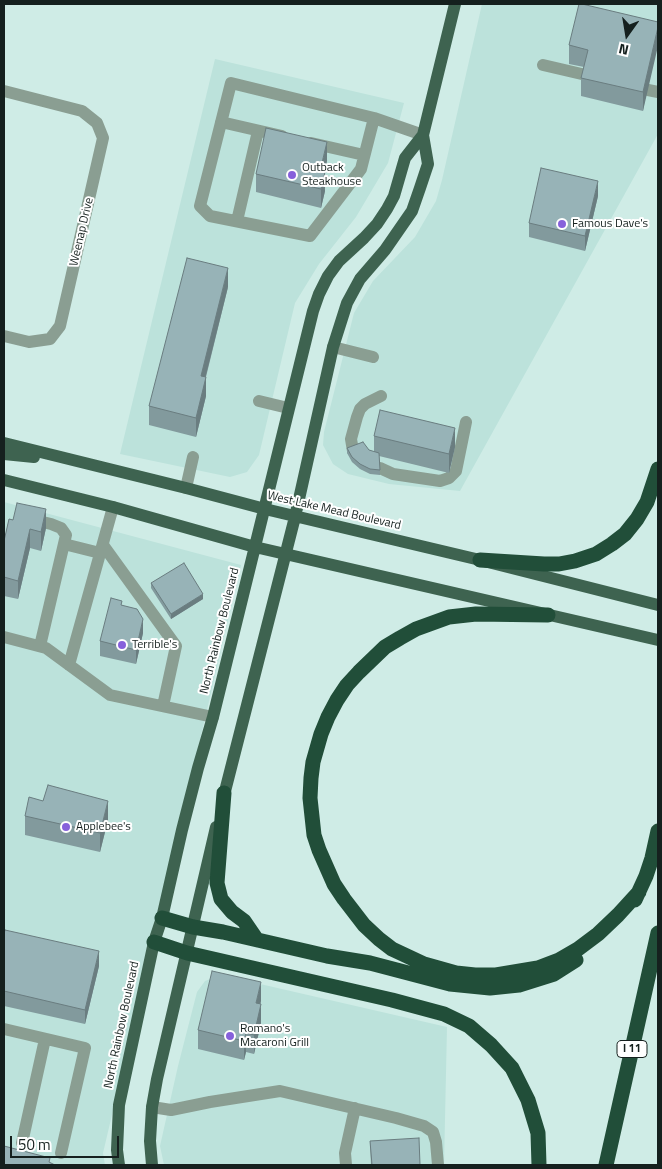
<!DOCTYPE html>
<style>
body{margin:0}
#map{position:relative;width:662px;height:1169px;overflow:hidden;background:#cfece6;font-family:"Titillium Web",sans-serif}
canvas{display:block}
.frame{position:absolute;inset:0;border:5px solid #15201e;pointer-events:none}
.north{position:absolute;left:602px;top:10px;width:50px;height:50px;-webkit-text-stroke:4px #fff;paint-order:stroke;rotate:193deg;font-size:14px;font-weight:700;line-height:20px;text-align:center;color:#15201e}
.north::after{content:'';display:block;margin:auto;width:18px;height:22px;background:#15201e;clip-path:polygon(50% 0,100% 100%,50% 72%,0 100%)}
.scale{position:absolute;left:10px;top:1136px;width:109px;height:22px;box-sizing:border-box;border:2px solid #15201e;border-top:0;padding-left:6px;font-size:15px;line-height:18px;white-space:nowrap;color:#15201e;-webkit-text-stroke:4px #fff;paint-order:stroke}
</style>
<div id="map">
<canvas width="662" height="1169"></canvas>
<div class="frame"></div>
<div class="north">N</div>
<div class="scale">50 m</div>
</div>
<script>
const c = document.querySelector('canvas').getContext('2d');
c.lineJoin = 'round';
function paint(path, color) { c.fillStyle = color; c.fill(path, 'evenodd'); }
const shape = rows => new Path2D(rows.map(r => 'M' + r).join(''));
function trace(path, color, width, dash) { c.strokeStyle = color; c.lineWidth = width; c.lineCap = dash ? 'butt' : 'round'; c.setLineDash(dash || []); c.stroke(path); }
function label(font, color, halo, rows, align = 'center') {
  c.font = font + ' "Titillium Web",sans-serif'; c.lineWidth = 4; c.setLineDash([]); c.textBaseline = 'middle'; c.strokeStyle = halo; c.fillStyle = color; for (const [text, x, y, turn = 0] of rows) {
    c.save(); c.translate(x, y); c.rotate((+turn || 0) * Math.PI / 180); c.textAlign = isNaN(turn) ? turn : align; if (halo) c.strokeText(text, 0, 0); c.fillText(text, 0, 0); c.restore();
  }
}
const built = shape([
 [482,4,658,4,658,134,460,491,389,484,348,474,333,464,323,445,324,432,354,313,373,281,415,237,436,201,442,180],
 [215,59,404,103,388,163,356,217,319,264,295,303,259,455,247,472,230,477,120,454],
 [4,502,241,565,103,1153,105,1165,4,1165],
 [221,975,447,1027,444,1165,164,1165,160,1146,178,1066,197,992,205,981]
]);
const minor = shape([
 [543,65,586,75],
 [648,90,658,92],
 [4,91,82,111,97,123,103,138,60,326,50,339,29,342,4,336],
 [374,118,361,169,310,236,210,216,200,206,231,83,374,118,423,135],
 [221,122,282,136],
 [311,143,364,155],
 [237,221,258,131],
 [333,347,373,357],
 [259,401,288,408],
 [353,451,351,439,357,417,360,409,365,404,381,396],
 [380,468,393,474,440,481,449,478,456,471,466,422],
 [186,488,193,457],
 [30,519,51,524,61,528,66,535,40,646],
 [64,544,100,553],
 [103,545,176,646,163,706],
 [4,637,46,648,110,695,213,717],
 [69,665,113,507],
 [4,1029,85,1048,61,1153],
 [152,1107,171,1110,210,1102,280,1091,396,1118,424,1126,433,1132,436,1142,438,1165],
 [22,1143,45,1039],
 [346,1165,345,1153,355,1108]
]);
const major = shape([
 [4,443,186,488,265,509,480,560,658,605],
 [4,454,34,457],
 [4,480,113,507,255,547,658,640],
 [222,803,295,517,333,347,347,303,360,279,385,250,412,211,420,188,428,164,423,135,455,4],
 [119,1165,117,1150,119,1105,154,942,162,918,182,830,198,768,213,717,313,311,319,294,328,276,339,261,364,238,377,224,387,209,394,196,405,158,423,135],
 [152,1165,150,1141,152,1107,157,1079,216,827]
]);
const highway = shape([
 [480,560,544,564,559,564,575,561,596,554,612,544,625,534,637,519,647,502,658,469],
 [548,615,476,614,449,617,416,629,400,638,385,647,359,672,347,685,337,700,328,717,321,734,313,762,311,778,310,798,314,835,319,850,334,884,344,899,364,925,379,939,392,949,424,964,456,973,475,975,496,975,538,968,559,960,578,949,598,934,618,915,639,892],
 [224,793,217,883,221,899,232,912,244,921,257,940],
 [635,900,646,876,652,858,658,831],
 [162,918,193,927,223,932,327,956,370,963,450,984,490,988,519,985,554,974,576,960],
 [154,942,187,953,392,1000,444,1014,469,1026,491,1045,512,1068,528,1100,538,1133,539,1165],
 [606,1165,658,933]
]);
const wall = shape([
 [658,22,643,111,581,96,581,78,584,67,569,64,569,45],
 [327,161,324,172,325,191,321,208,256,192,256,174],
 [598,196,585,251,529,237,529,223],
 [228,287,206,377,206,396,196,437,149,425,149,406],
 [374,436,455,447,449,473,379,456,380,475,370,474,360,469,352,462,347,453,347,448,369,450,374,452],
 [9,519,46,528,41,551,30,548,18,599,4,596,4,541],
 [151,583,203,599,171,619,151,588],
 [122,605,143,633,136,664,100,656,100,641],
 [25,816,108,820,100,852,25,835],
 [4,934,99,966,85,1024,4,1006],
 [261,1001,260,1004,261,1023,254,1054,246,1052,244,1060,198,1049,198,1030],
 [370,1141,420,1165,371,1165]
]);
const shadedWall = shape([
 [658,27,658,46,643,111,643,92],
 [327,142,327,161,320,190,320,171],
 [325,172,325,191,321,208,321,189],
 [598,181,598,196,585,251,585,236],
 [228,268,228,287,201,395,201,376],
 [206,377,206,396,196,437,196,418],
 [455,428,455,447,449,473,449,454],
 [46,509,46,528,41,551,41,532],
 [30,529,30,548,18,599,18,581],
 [203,594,203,599,171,619,171,614],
 [143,619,143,633,136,664,136,650],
 [108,801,108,820,100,852,100,833],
 [99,951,99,966,85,1024,85,1010],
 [261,982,261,1001,256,1022,256,1003],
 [261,1004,261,1023,254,1054,254,1035],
 [246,1033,246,1052,244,1060,244,1041]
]);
const building = shape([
 [579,4,582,4,658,22,658,27,643,92,581,78,588,50,569,45,579,4],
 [266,128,327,142,320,171,325,172,321,189,256,174,266,128],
 [541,168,598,181,585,236,529,223,541,168],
 [187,258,228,268,201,376,206,377,196,418,149,406,187,258],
 [380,410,455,428,449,454,374,436,380,410],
 [363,442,369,450,379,453,380,470,370,469,360,464,352,457,347,448,363,442],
 [17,503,46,509,41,532,30,529,18,581,4,577,4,541,9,519,13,520,17,503],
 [184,563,203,594,171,614,151,583,184,563],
 [111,598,122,601,121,605,137,609,143,619,136,650,100,641,111,598],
 [48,785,108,801,100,833,25,816,29,797,43,801,48,785],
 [5,930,99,951,85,1010,4,991,4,934,5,930],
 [212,971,261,982,256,1003,261,1004,254,1035,246,1033,244,1041,198,1030,212,971],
 [419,1138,420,1165,372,1165,370,1141,419,1138],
 [4,1146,50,1158,49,1162,55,1165,4,1165,4,1146]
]);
const markers = [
 [292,175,5,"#8660db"],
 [562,224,5,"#8660db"],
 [122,645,5,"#8660db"],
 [66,827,5,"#8660db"],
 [230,1036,5,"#8660db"]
];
const shields = [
 [632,1049,30]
];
const shieldNames = [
 ["I 11",632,1049]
];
const poiNames = [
 ["Outback",302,168],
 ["Steakhouse",302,182],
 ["Famous Dave's",572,224],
 ["Terrible's",132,645],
 ["Applebee's",76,827],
 ["Romano's",240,1029],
 ["Macaroni Grill",240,1043]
];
const streetNames = [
 ["Weenap Drive",82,232,-77],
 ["West Lake Mead Boulevard",334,511,13],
 ["North Rainbow Boulevard",220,631,-76],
 ["North Rainbow Boulevard",122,1025,-78]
];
paint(built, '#bce2db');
trace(minor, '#8a9e92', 12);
trace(major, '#3e6350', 12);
trace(highway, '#214e39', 15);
paint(wall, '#829a9d');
paint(shadedWall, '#6a7d80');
paint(building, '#97b3b7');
trace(building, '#6a7d80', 1);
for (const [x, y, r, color] of markers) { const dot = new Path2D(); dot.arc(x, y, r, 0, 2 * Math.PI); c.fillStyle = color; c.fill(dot); trace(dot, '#fff', 2); }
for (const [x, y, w] of shields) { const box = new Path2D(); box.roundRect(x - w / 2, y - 8.5, w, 17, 4); c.fillStyle = '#fff'; c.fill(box); trace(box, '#15201e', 1); }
label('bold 11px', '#15201e', null, shieldNames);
label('12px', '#15201e', '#fff', poiNames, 'left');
label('12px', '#15201e', '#fff', streetNames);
</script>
